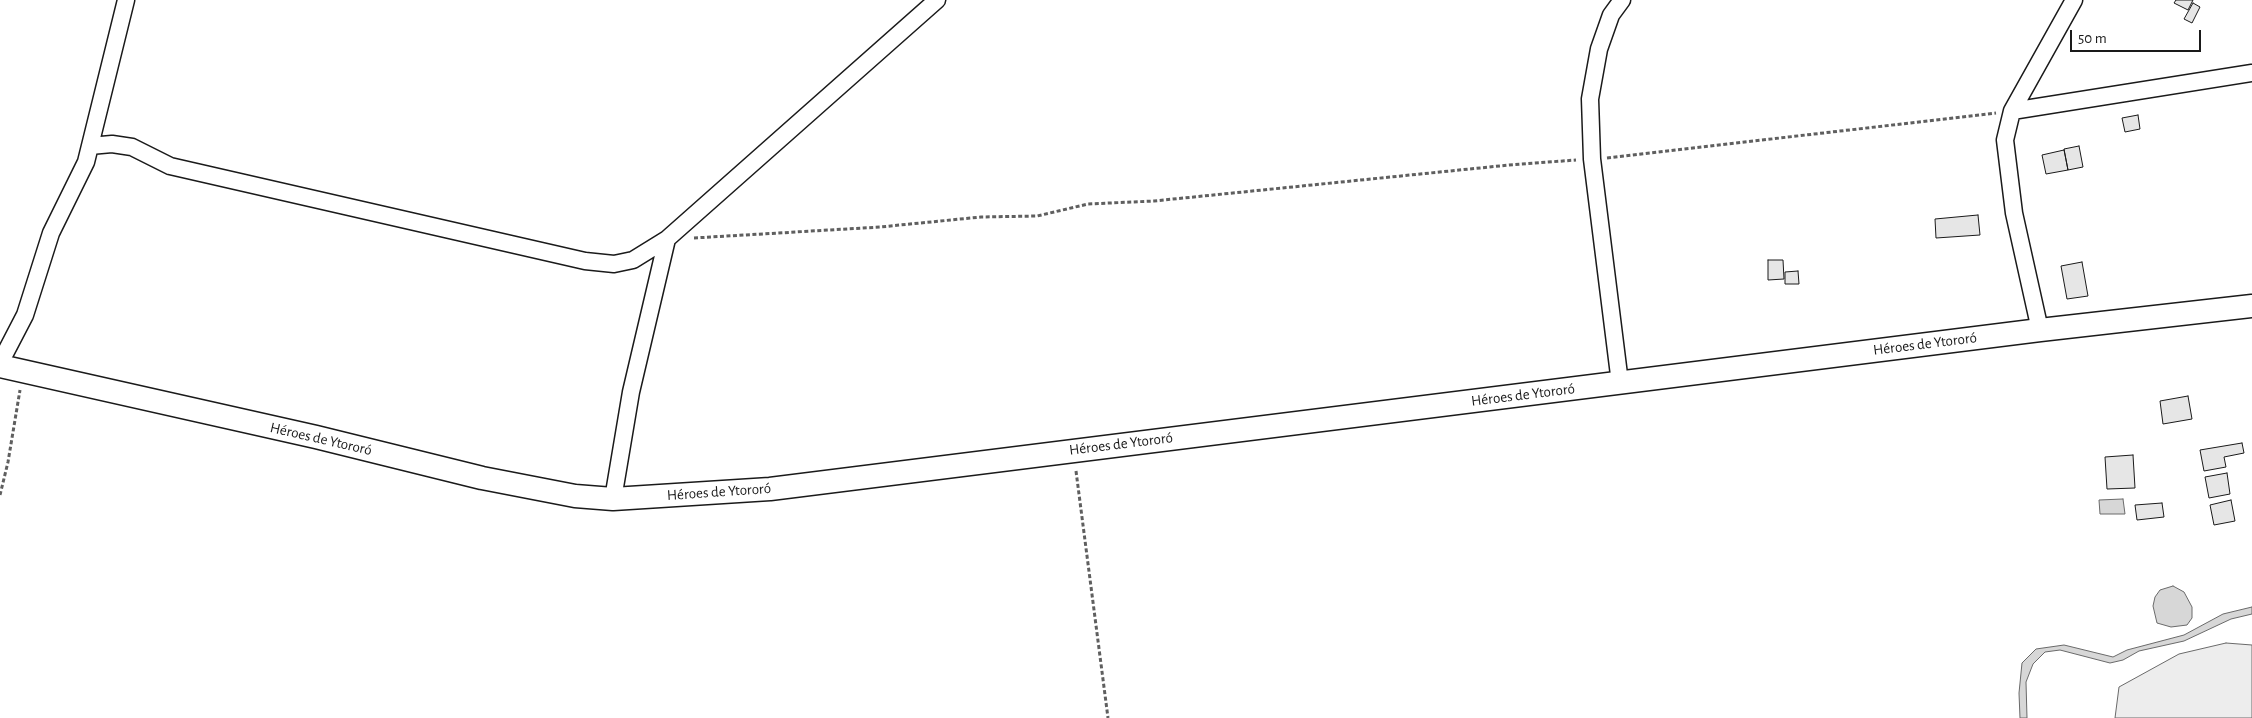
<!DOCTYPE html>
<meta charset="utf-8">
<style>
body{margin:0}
#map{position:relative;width:2252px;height:718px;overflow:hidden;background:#fff;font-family:"Alegreya Sans",sans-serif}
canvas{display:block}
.scale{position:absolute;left:2070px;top:30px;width:131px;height:22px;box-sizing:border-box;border:2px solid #1a1a1a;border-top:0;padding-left:6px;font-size:15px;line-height:18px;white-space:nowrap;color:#1a1a1a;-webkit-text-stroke:4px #fff;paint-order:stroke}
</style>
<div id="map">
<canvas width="2252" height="718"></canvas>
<div class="scale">50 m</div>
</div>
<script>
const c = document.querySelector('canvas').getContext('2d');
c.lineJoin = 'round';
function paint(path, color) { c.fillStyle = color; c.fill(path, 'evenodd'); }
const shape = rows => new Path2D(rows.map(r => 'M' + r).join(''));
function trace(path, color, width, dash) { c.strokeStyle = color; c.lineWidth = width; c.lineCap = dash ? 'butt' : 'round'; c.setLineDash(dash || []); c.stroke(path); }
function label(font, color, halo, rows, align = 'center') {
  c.font = font + ' "Alegreya Sans",sans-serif'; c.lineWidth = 4; c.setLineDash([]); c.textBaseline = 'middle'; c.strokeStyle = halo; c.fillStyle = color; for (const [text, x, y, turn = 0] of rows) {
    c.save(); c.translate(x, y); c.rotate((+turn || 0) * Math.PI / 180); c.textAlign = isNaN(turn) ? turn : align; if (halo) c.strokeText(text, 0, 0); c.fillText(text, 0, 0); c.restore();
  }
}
const built = shape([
 [2226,643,2252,645,2252,718,2115,718,2119,687,2179,654,2226,643]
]);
const water = shape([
 [2123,499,2125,514,2100,514,2099,500,2123,499],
 [2173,586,2184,592,2192,607,2192,618,2187,625,2171,627,2157,623,2153,606,2155,597,2160,590,2173,586],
 [2252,607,2252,614,2231,619,2184,641,2139,651,2123,660,2110,663,2060,650,2045,652,2033,664,2026,682,2027,718,2020,718,2019,693,2022,663,2036,649,2064,645,2113,657,2127,650,2184,635,2223,614,2252,607]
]);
const building = shape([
 [2176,0,2193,0,2188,10,2174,3,2176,0],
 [2193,3,2200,7,2192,23,2184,19,2193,3],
 [2138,115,2140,129,2125,132,2122,118,2138,115],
 [2079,146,2083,167,2068,170,2064,149,2079,146],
 [2064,150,2068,170,2046,174,2042,155,2064,150],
 [1978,215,1980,235,1936,238,1935,219,1978,215],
 [1768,260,1783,260,1784,279,1768,280,1768,260],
 [2082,262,2088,296,2067,299,2061,266,2082,262],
 [1798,271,1799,284,1785,284,1785,272,1798,271],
 [2188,396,2192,419,2163,424,2160,401,2188,396],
 [2242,443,2244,453,2224,457,2226,467,2204,471,2200,450,2242,443],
 [2133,455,2135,488,2107,489,2105,457,2133,455],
 [2227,473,2230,494,2209,498,2205,477,2227,473],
 [2231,500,2235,521,2214,525,2210,505,2231,500],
 [2162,503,2164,517,2137,520,2135,505,2162,503]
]);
const path = shape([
 [1607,158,1996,113],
 [694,238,880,227,981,217,1037,216,1088,204,1154,201,1509,165,1576,160],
 [1076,471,1108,718],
 [0,495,8,462,20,390]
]);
const minor = shape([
 [2012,111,2252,73],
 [90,146,112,144,132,147,170,166,585,261,614,264,633,260,667,239,937,0],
 [2040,330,2014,213,2005,140,2012,111,2074,0],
 [0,363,25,315,51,233,86,162,126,0],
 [1620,383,1592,159,1590,99,1599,49,1611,15,1622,0],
 [613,499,631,392,667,239]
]);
const secondary = shape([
 [0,366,316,437,482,478,575,496,613,499,770,489,2040,330,2252,306]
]);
const streetNames = [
 ["Héroes de Ytororó",1925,344,-7],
 ["Héroes de Ytororó",1523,395,-7],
 ["Héroes de Ytororó",321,439,13],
 ["Héroes de Ytororó",1121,444,-7],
 ["Héroes de Ytororó",719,492,-4]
];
paint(built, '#ededed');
trace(built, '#6a6a6a', 1);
paint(water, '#d7d7d7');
trace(water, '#6a6a6a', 1);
paint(building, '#e6e6e6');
trace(building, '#1a1a1a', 1);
trace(minor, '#1a1a1a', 19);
trace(secondary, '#1a1a1a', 25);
trace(path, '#5f5f5f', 3, [4, 2.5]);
trace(minor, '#fff', 16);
trace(secondary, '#fff', 22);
label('15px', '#1a1a1a', '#fff', streetNames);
</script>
